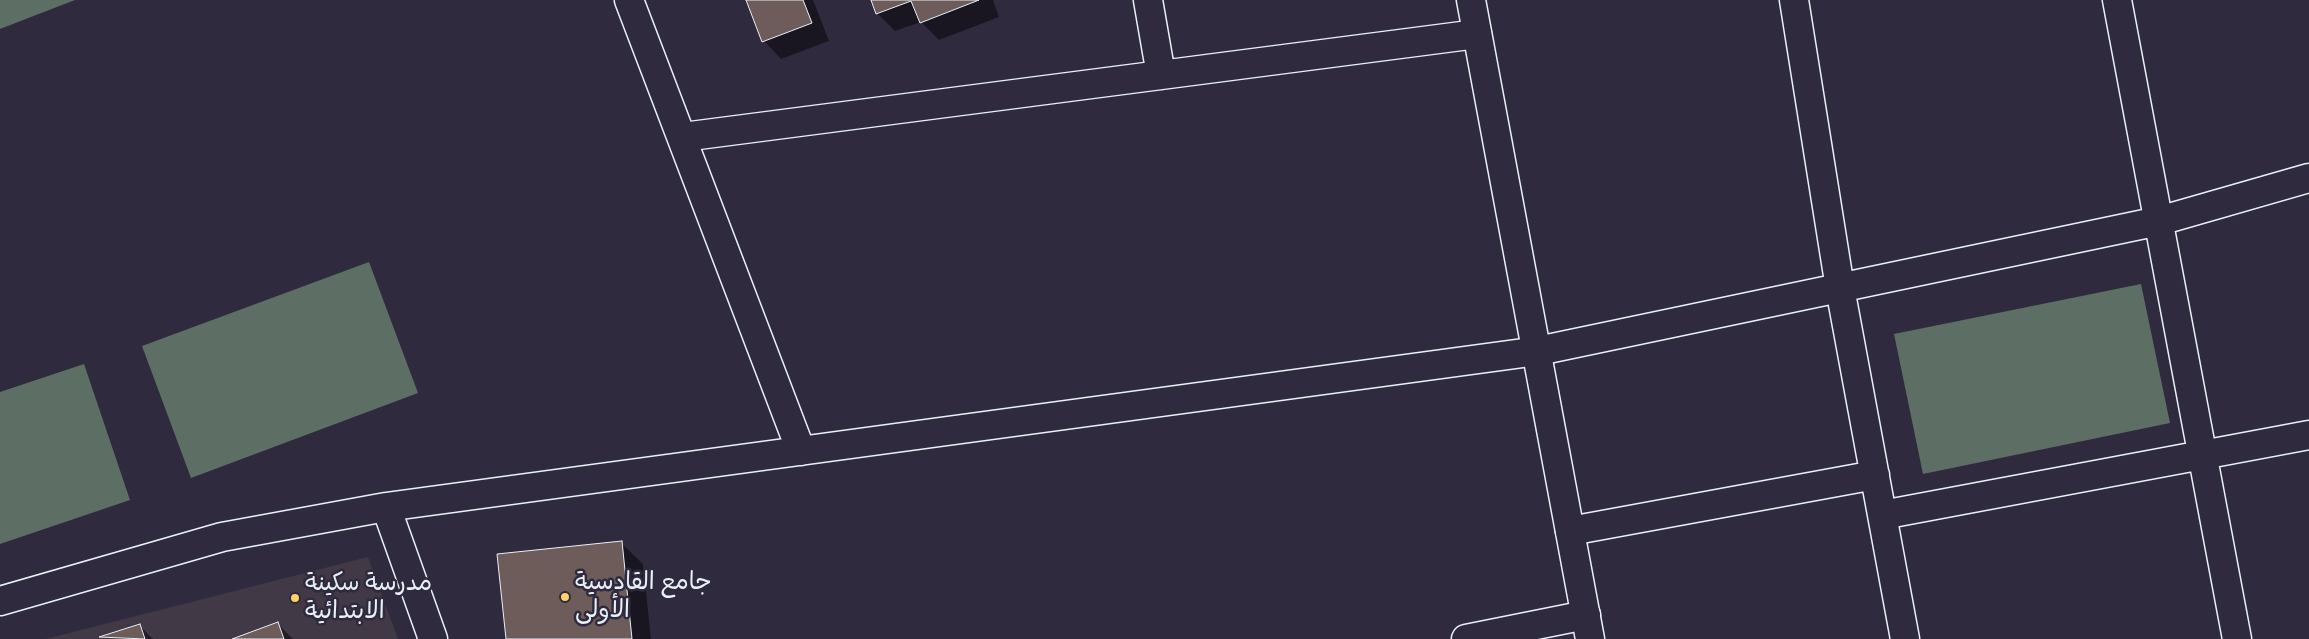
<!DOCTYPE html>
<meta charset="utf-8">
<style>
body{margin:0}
canvas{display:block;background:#2f2a3d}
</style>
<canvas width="2309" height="639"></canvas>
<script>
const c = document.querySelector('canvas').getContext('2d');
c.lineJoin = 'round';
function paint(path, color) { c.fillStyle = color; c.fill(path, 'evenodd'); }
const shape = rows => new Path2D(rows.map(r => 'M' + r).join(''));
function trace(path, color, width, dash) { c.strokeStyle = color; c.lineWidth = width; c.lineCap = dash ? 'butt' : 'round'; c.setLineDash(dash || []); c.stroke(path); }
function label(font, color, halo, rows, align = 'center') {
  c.font = font + ' Caveat,"Playpen Sans Arabic",sans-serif'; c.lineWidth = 5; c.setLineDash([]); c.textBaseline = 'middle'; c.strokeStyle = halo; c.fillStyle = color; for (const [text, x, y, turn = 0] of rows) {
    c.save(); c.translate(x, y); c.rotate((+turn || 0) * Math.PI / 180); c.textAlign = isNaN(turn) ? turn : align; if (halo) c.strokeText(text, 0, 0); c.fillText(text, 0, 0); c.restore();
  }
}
const built = shape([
 [368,557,398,639,46,639]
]);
const green = shape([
 [0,0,75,0,0,29],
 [369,262,418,393,191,478,142,346],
 [2141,284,2170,423,1923,474,1894,334],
 [84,364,130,500,0,544,0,392]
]);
const shadow = shape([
 [748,0,813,0,829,41,781,59,764,41],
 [872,0,993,0,999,17,939,40,921,22,895,31,877,13],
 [621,543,643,564,651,639,508,639],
 [278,624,293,639,235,639],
 [139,625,153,639,101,638]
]);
const building = shape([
 [746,0,803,0,812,23,762,42,746,0],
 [871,0,979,0,920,23,911,1,876,14,871,0],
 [622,541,632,639,506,639,497,554,622,541],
 [278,622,284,639,232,639,278,622],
 [140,624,145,639,99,637,140,624]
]);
const street = shape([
 [629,0,801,451],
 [1148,0,1161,75],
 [1794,0,1840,288,1905,639],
 [2117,0,2237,639],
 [683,137,1477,34],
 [386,507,433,639],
 [1882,515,2309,435],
 [1570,531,1875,475],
 [0,601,222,537,386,507,1538,351,2159,221,2309,178],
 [1466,639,1586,615]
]);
const secondary = shape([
 [1471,0,1590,639]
]);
const markers = [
 [565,597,5,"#ffd166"],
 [295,598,5,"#ffd166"]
];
const poiNames = [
 ["جامع القادسية",575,583],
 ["الأولى",575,611],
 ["مدرسة سكينة",305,584],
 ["الابتدائية",305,612]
];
paint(built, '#423946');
paint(green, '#5d6e65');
paint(shadow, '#0007');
paint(building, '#6e5c5b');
trace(building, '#e8f1f8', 1);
trace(street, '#e8f1f8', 31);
trace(secondary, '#e8f1f8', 31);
trace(street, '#2f2a3d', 28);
trace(secondary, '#2f2a3d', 28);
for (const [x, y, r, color] of markers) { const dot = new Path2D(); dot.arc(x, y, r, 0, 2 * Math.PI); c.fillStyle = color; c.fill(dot); trace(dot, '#2f2a3d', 2); }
label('24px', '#e8f1f8', '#2f2a3d', poiNames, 'left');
</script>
